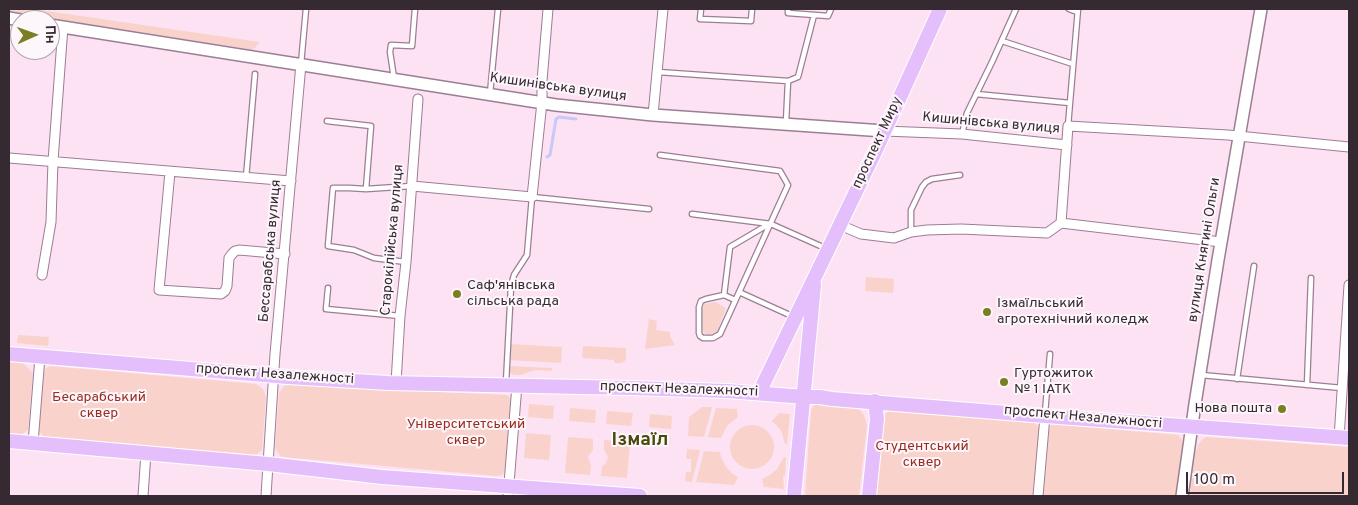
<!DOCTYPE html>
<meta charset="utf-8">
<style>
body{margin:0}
#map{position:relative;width:1358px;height:505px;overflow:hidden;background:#fde2f4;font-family:Overpass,sans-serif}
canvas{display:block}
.frame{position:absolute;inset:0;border:10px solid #362a32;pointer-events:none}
.north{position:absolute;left:10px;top:10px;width:50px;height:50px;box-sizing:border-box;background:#fdf6fb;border:1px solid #ada4ab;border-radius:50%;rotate:88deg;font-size:14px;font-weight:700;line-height:20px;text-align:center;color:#362a32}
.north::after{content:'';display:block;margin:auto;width:18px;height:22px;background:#7c7e26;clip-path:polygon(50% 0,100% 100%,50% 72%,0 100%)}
.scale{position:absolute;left:1186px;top:472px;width:158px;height:22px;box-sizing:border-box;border:2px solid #362a32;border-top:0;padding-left:6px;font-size:15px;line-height:18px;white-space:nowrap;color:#362a32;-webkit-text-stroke:4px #fdf6fb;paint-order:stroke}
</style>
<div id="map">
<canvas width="1358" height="505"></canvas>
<div class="frame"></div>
<div class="north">Пн</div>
<div class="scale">100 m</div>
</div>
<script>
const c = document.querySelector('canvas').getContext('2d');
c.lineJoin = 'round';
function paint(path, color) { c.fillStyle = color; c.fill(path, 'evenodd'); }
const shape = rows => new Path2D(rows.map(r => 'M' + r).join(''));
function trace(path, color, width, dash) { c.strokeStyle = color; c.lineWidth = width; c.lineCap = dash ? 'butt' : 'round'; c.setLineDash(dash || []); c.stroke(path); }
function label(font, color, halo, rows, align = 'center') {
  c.font = font + ' Overpass,sans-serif'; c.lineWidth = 4; c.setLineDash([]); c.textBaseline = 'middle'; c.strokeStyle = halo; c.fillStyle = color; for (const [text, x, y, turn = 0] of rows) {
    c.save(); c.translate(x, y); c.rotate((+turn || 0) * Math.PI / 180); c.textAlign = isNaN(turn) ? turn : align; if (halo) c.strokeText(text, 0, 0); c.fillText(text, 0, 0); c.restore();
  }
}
const green = shape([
 [9,9,33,9,260,42,253,50,9,12],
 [866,277,894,279,893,293,865,291],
 [715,302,726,308,717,332,714,334,708,335,704,333,702,328,702,309,705,304],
 [649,319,657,321,656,330,670,332,670,336,675,345,645,349],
 [18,335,49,337,48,346,17,343],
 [510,344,562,347,561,363,509,360],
 [583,346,626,348,626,360,622,363,614,363,614,360,582,358],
 [9,361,23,363,33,373,28,430,22,434,9,433],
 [50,366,256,384,263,389,266,397,262,450,257,454,252,455,44,437,39,431,44,374,45,369],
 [509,366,552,368,552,371,535,370,520,375,514,375,510,373],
 [288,385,507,395,511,399,505,471,502,475,497,476,282,457,278,453,275,447,279,393,284,386],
 [529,404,554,406,553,419,528,417],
 [816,404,852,407,860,410,864,415,867,425,859,496,805,496,811,410,814,405],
 [702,407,712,407,704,437,688,436,689,417],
 [570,408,596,410,595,423,569,421],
 [716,408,737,409,738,417,727,426,721,438,708,437],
 [892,410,1035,423,1039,428,1039,432,1034,496,874,496,879,418,889,411],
 [607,411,633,413,631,426,606,424],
 [779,413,790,414,787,444,785,444,782,433,780,429,772,421],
 [650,414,672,416,671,429,649,427],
 [1054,424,1178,435,1182,440,1183,446,1175,496,1043,496,1049,430,1051,425],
 '730 447a22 22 0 1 1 44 0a22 22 0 1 1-44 0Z',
 [526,433,551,435,549,460,524,458],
 [568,437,593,439,593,450,588,457,591,465,590,475,565,473],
 [1206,437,1349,447,1349,496,1188,496,1195,454,1198,445,1202,440],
 [604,440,630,442,627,478,601,476,602,466,606,463,608,457,604,450],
 [687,449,700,450,692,482,685,481,686,472,691,472,691,459,686,459],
 [704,451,720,452,721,457,726,467,733,474,738,477,734,485,696,482],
 [784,457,786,457,785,476,783,476,784,489,764,487,762,479,770,475,777,469]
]);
const stream = shape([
 [547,157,550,155,556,119,559,117,576,119]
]);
const service = shape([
 [701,9,700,19,751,21,752,9],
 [788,9,788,13,828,16,831,9],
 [1069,9,1077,12],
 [1002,41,1073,64],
 [301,64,306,9],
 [658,72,788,81,798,77,814,15],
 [394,78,390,52,391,45,412,46,415,9],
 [490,94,498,9],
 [976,94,1070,103],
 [327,121,371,126,366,189],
 [786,122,788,81],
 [1068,126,1078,9],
 [962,134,967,113,992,62,1016,9],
 [660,155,780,171,788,185,720,334,713,338,703,338,700,336,699,333,699,307,701,301,706,299,724,295,735,300],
 [246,178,255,74],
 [692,214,771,224,825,248],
 [911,232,911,210,922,187,926,182,932,179,960,175],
 [406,262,374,258,354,250,328,246,333,188,349,188,366,189,412,186],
 [328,288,326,309,400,316],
 [739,292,794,317],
 [724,295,730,247,769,224],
 [1201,375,1342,388],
 [1237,379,1254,266],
 [506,383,511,286,514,275,527,255,532,197,649,209],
 [1307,385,1311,278],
 [1045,413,1050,354]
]);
const minor = shape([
 [653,115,663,9],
 [884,131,962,134,1067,145],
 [9,158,291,181],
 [170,172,159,290,221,294,225,291,227,286,229,258,232,254,235,251,239,250,285,254],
 [412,186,532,197,542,102,542,81,548,9],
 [1061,223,1068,126,1228,135,1349,147],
 [840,225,861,234,894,238,911,232,927,230,961,229,1047,233,1061,223,1221,242],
 [42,275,51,222,53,161,63,27],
 [396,383,400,316,406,262,418,99],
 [1339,438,1349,285],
 [33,443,40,357],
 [143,496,146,453],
 [266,496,275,354,301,64],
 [508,496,517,385],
 [1038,496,1045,416]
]);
const tertiary = shape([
 [9,18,20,20],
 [50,25,556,105,653,115,884,131],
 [1182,496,1195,404,1218,260,1261,9]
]);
const primary = shape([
 [9,354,288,377,388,383,631,388,727,391,805,397,820,397,832,399,1045,416,1349,438],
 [759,393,875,152,940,9],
 [9,441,268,464,382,477,640,496],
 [794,496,814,285],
 [869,496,877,419,875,401]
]);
const markers = [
 [457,294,5,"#7c7e26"],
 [987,312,5,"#7c7e26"],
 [1004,382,5,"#7c7e26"],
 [1282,409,5,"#7c7e26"]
];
const streetNames = [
 ["Кишинівська вулиця",558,88,8],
 ["Кишинівська вулиця",991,124,5],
 ["проспект Миру",878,143,-65],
 ["Старокілійська вулиця",393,240,-85],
 ["вулиця Княгині Ольги",1205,250,-81],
 ["Бессарабська вулиця",271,251,-85],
 ["проспект Незалежності",275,375,4],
 ["проспект Незалежності",679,390,2],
 ["проспект Незалежності",1083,418,5]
];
const poiNames = [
 ["Саф'янівська",467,286],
 ["сільська рада",467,302],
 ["Ізмаїльський",997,304],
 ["агротехнічний коледж",997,320],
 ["Гуртожиток",1014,374],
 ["№ 1 ІАТК",1014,390],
 ["Нова пошта",1272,409,"right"]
];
const parkNames = [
 ["Бесарабський",99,398],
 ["сквер",99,414],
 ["Університетський",466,425],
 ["сквер",466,441],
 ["Студентський",922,447],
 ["сквер",922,463]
];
const districtNames = [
 ["Ізмаїл",640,441]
];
paint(green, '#f9d3cb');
trace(stream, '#c8c8fb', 3);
trace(service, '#9c7e93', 7);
trace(minor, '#9c7e93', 11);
trace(tertiary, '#9c7e93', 14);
trace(primary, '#fff', 16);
trace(service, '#fff', 4.5);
trace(minor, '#fff', 9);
trace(tertiary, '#fff', 11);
trace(primary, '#e5bffc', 14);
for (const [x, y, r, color] of markers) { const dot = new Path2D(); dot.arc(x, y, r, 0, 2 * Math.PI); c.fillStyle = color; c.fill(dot); trace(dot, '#fdf6fb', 2); }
label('14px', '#362a32', '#fdf6fb', streetNames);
label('14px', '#362a32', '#fdf6fb', poiNames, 'left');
label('14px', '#992c1e', '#fdf6fb', parkNames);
label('bold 19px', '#48490a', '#fdf6fb', districtNames);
</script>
